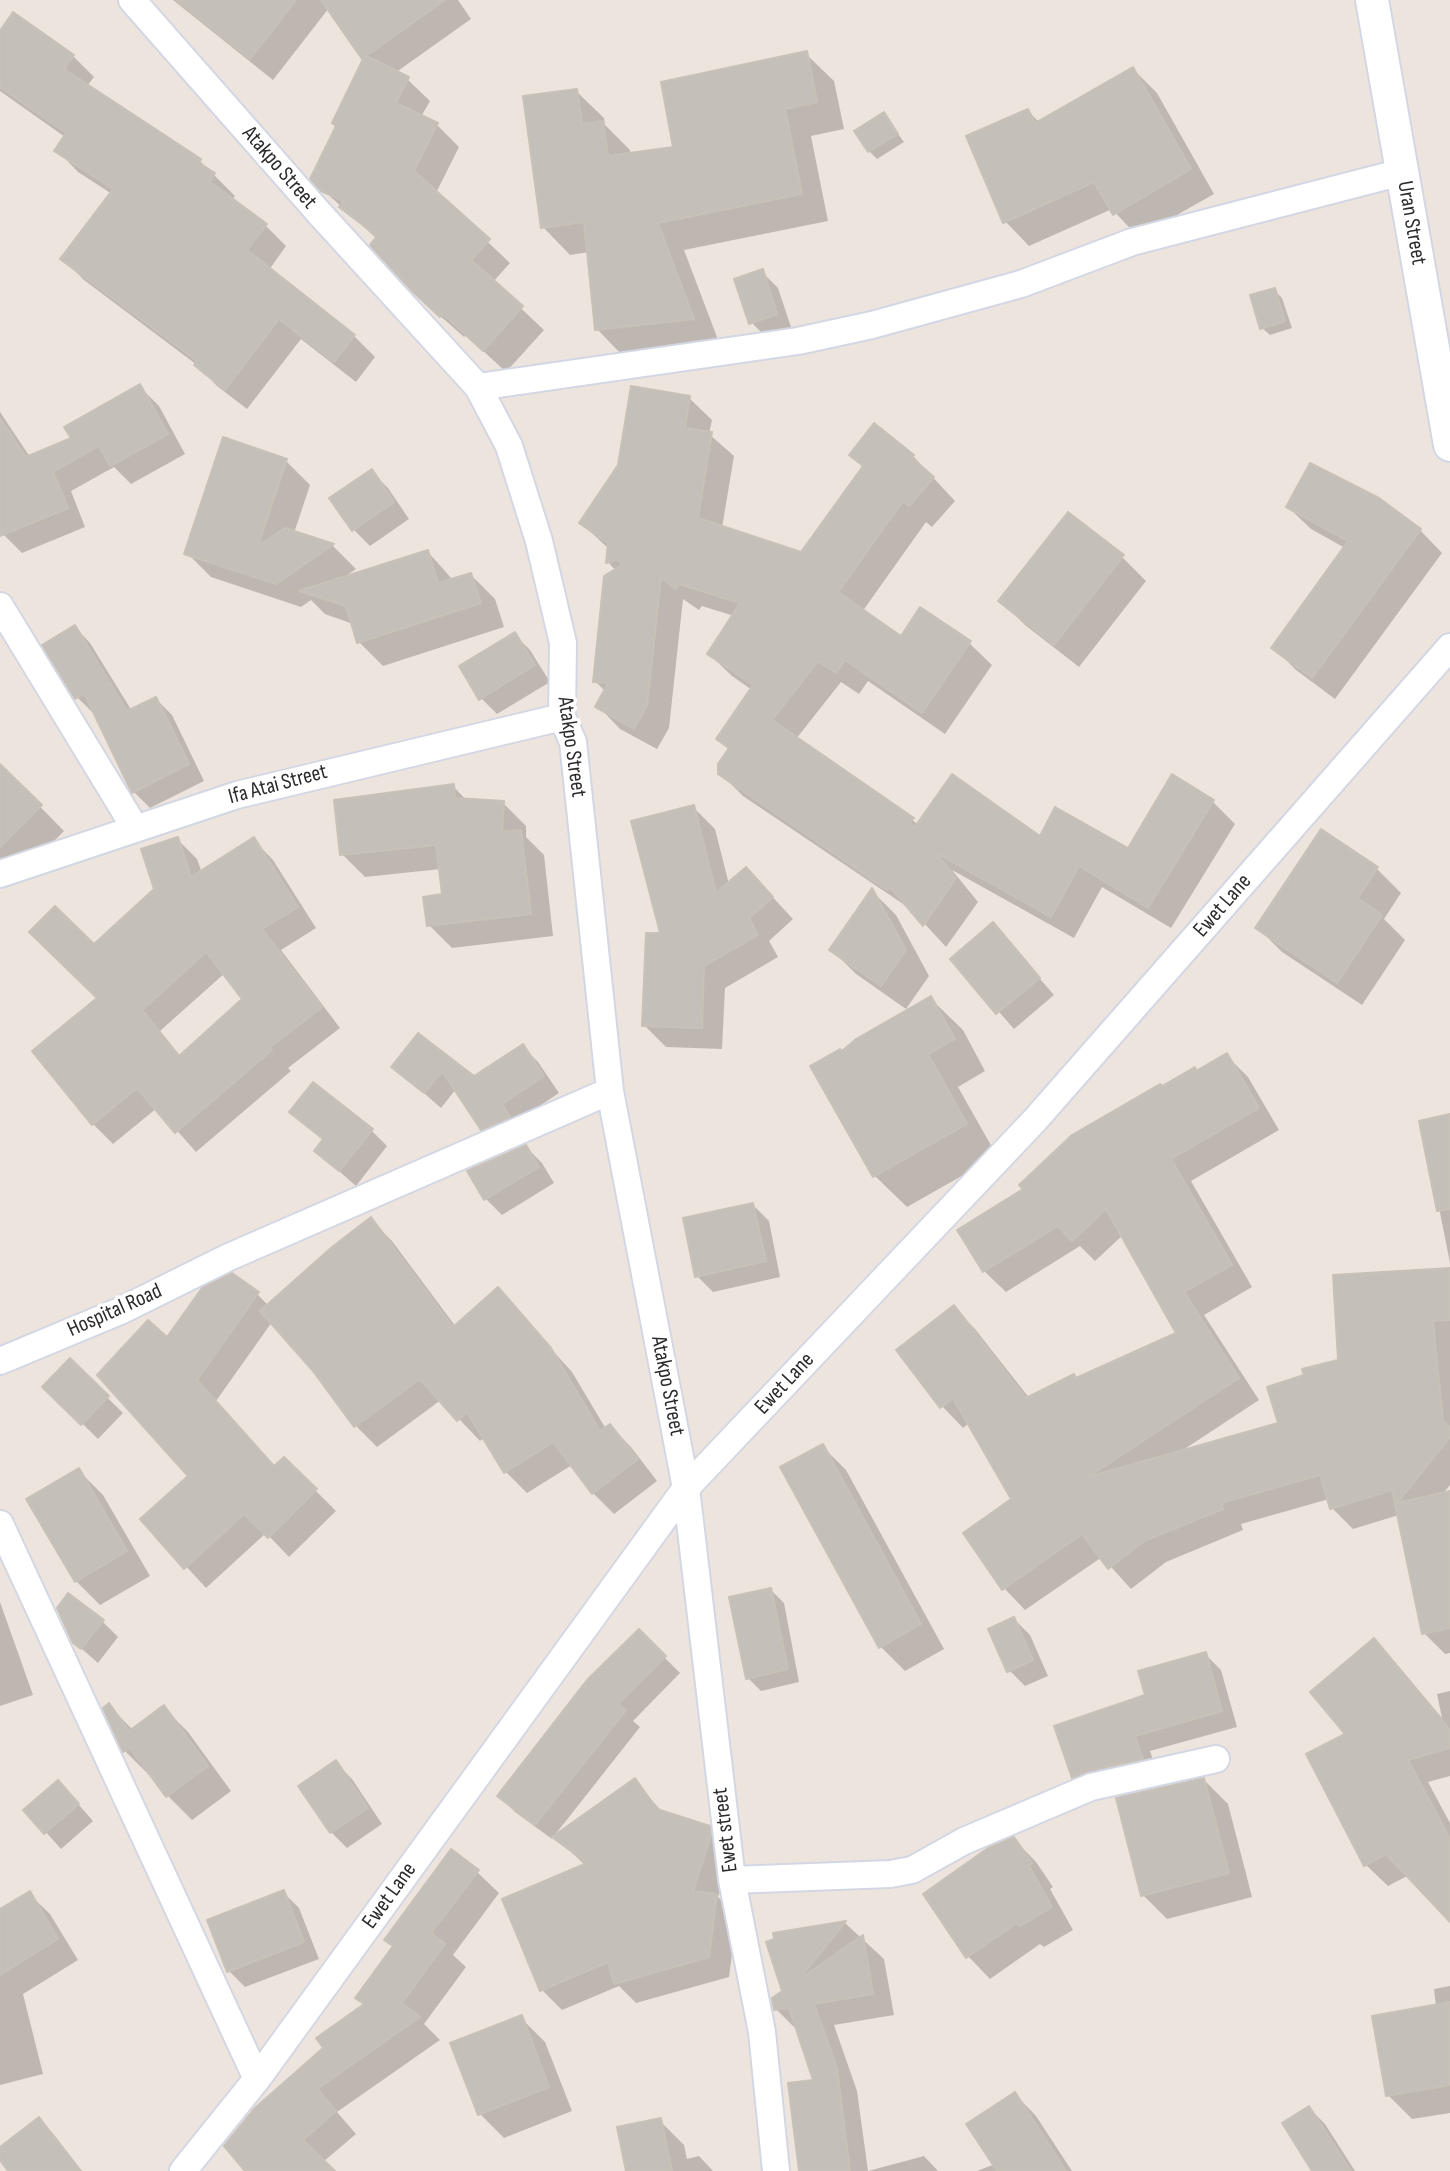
<!DOCTYPE html>
<style>
body{margin:0}
canvas{display:block;background:#ede5dd}
</style>
<canvas width="1450" height="2171"></canvas>
<script>
const c = document.querySelector('canvas').getContext('2d');
c.lineJoin = 'round';
function paint(path, color) { c.fillStyle = color; c.fill(path, 'evenodd'); }
const shape = rows => new Path2D(rows.map(r => 'M' + r).join(''));
function trace(path, color, width, dash) { c.strokeStyle = color; c.lineWidth = width; c.lineCap = dash ? 'butt' : 'round'; c.setLineDash(dash || []); c.stroke(path); }
function label(font, color, halo, rows, align = 'center') {
  c.font = font + ' "Sofia Sans Condensed",sans-serif'; c.lineWidth = 7; c.setLineDash([]); c.textBaseline = 'middle'; c.strokeStyle = halo; c.fillStyle = color; for (const [text, x, y, turn = 0] of rows) {
    c.save(); c.translate(x, y); c.rotate((+turn || 0) * Math.PI / 180); c.textAlign = isNaN(turn) ? turn : align; if (halo) c.strokeText(text, 0, 0); c.fillText(text, 0, 0); c.restore();
  }
}
const shadow = shape([
 [173,0,458,0,471,19,395,73,407,79,430,101,421,117,437,125,459,147,436,193,510,263,493,282,544,330,506,372,466,335,464,337,437,313,377,239,322,189,338,127,364,58,329,8,273,80],
 [0,34,73,56,94,77,87,86,200,161,235,196,232,201,265,225,286,246,269,270,354,336,375,357,356,382,301,339,247,409,217,386,197,365,84,280,63,259,112,194,78,172,57,150,65,137,0,91],
 [806,54,834,81,844,129,811,136,828,221,684,250,720,345,624,357,597,329,589,252,570,255,543,227,576,91,604,118,605,125,630,150,630,155,676,148],
 [1133,69,1157,93,1214,194,1138,237,1112,209,1029,246,1005,221,1028,111,1040,123],
 [884,115,904,142,877,159,869,151],
 [762,272,778,288,792,330,767,338,751,322],
 [1274,290,1282,298,1292,328,1270,335,1262,328],
 [140,387,159,406,185,454,131,484,114,467,71,491,85,527,22,553,3,534,0,526,0,412,30,457,73,439],
 [689,398,712,420,709,434,734,456,722,528,801,554,864,467,852,455,913,456,955,501,932,527,926,522,862,612,901,639,969,643,992,665,945,734,868,681,859,694,841,682,796,739,919,825,1129,850,1212,801,1235,824,1171,928,1102,887,1074,938,952,870,978,902,946,947,912,910,743,796,720,773,730,750,719,739,752,690,732,676,709,654,734,616,702,606,699,610,683,599,669,728,657,749,620,729,598,706,606,692,595,681,616,571,608,562,609,549,581,523],
 [286,461,310,485,294,533,333,546,356,569,343,578,428,552,453,580,471,575,495,599,504,627,383,666,359,642,353,624,325,614,311,600,301,607,211,577,187,553],
 [372,472,388,488,409,519,370,546,354,530,332,498],
 [1288,507,1420,530,1442,553,1335,699,1296,670,1274,648,1345,548,1311,529],
 [1122,557,1146,581,1079,667,1025,625,1001,601],
 [75,627,90,643,132,711,156,699,172,715,204,781,150,808,134,792,95,712,93,713,77,697],
 [514,634,530,650,550,682,497,714,481,698],
 [0,766,64,831,14,882,0,868],
 [453,786,467,801,503,803,526,826,526,837,544,855,553,936,452,948,429,925,444,896,441,869,365,877,342,854],
 [693,807,715,829,729,884,767,891,793,919,769,941,778,957,725,988,722,1049,666,1047,644,1025,662,935],
 [1322,832,1377,869,1401,893,1384,919,1405,940,1362,1005,1282,952,1258,928],
 [177,839,197,859,202,873,254,840,273,860,316,928,281,950,340,1028,288,1068,291,1071,196,1152,157,1108,113,1144,93,1124,100,998,94,947,157,890],
 [225,973,245,999,181,1057,160,1031],
 [872,891,896,915,929,976,906,1009,856,974,832,950],
 [993,925,1054,995,1014,1029,953,959],
 [931,999,963,1030,985,1071,958,1087,997,1156,907,1207,875,1176,842,1054],
 [418,1036,473,1079,522,1046,538,1062,559,1093,517,1121,498,1145,482,1129,456,1089,441,1108,394,1067],
 [1227,1056,1248,1077,1279,1130,1191,1181,1252,1287,1204,1315,1259,1400,1180,1452,1280,1424,1340,1362,1450,1270,1450,1485,1442,1495,1450,1494,1450,1653,1445,1654,1424,1633,1399,1515,1353,1529,1332,1508,1329,1499,1241,1524,1243,1530,1166,1562,1131,1589,1102,1557,1025,1610,1004,1588,1014,1500,969,1423,963,1428,942,1406,954,1308,975,1329,1030,1399,1179,1334,1123,1235,1095,1261,1080,1246,1006,1292,984,1271,1027,1190,1162,1088],
 [292,1112,371,1130,387,1146,356,1186,316,1151,324,1141],
 [1450,1116,1450,1263,1422,1122],
 [526,1147,542,1163,554,1183,502,1215,486,1199],
 [753,1205,769,1221,780,1277,713,1292,697,1276],
 [371,1220,392,1241,456,1327,498,1290,572,1372,606,1429,610,1426,631,1447,657,1481,614,1514,593,1493,572,1465,527,1493,505,1471,485,1437,480,1441,441,1400,377,1447,356,1426,314,1370,272,1322,216,1401,276,1468,284,1459,336,1511,289,1557,266,1533,206,1588,143,1519,191,1476,167,1340,257,1294,269,1306],
 [70,1361,123,1413,98,1439,45,1387],
 [822,1446,846,1470,944,1649,905,1671,881,1647],
 [79,1471,103,1495,150,1576,100,1605,76,1581],
 [771,1590,784,1603,799,1682,761,1691,748,1678],
 [0,1602,33,1695,0,1706],
 [1014,1619,1030,1635,1048,1676,1025,1686,1009,1670],
 [102,1621,118,1637,98,1663,74,1642],
 [639,1632,680,1673,633,1721,640,1727,554,1836,634,1780,664,1814,708,1827,729,1848,731,1858,718,1897,737,1916,729,1977,636,2003,619,1986,562,2010,542,1990,586,1866,554,1836,552,1839,515,1812,499,1796],
 [1374,1641,1395,1662,1442,1718,1437,1694,1450,1691,1450,1776,1428,1782,1450,1823,1450,1919,1409,1875,1388,1886,1366,1865,1348,1734],
 [1205,1654,1221,1670,1237,1727,1150,1751,1158,1775,1089,1793,1073,1777],
 [109,1706,133,1730,164,1708,188,1732,231,1791,192,1820,168,1796,151,1773,149,1775,125,1751,105,1709],
 [336,1763,352,1779,382,1824,347,1848,331,1832],
 [1204,1780,1228,1804,1252,1897,1167,1919,1143,1895],
 [73,1798,93,1821,61,1849,26,1810],
 [1014,1839,1036,1862,1053,1887,1050,1889,1073,1930,1044,1947,1040,1944,990,1979,968,1956],
 [477,1872,499,1893,453,1955,466,1967,424,2024,440,2040,337,2112,356,2134,323,2162,332,2171,248,2171,326,2048,365,2005],
 [283,1892,299,1908,319,1959,245,1987,229,1971],
 [29,1894,50,1914,78,1960,23,1994,43,2074,0,2085,0,1911],
 [845,1923,884,1959,894,2015,834,2025,857,2091,868,2171,924,2156,938,2171,801,2171,816,2081,798,2031,776,2009,785,1992,776,1935],
 [1450,1986,1450,2113,1412,2119,1388,2095,1436,2006,1434,1989],
 [521,2018,545,2042,572,2111,504,2138,480,2114],
 [1015,2094,1036,2116,1072,2171,977,2171,995,2164],
 [1309,2108,1325,2124,1355,2171,1315,2171],
 [39,2120,55,2136,82,2171,11,2171,0,2157,0,2149],
 [660,2121,684,2145,687,2159,699,2156,713,2171,628,2171]
]);
const building = shape([
 [176,0,296,0,250,59,176,0],
 [321,0,445,0,366,56,409,77,396,103,438,123,414,171,490,239,471,260,523,306,483,351,443,314,440,317,412,291,370,245,377,236,339,207,344,201,321,191,310,179,336,126,332,123,364,57,362,59,321,0],
 [13,12,74,55,64,69,201,159,199,163,215,173,210,182,267,224,247,250,355,335,334,362,279,319,225,390,194,365,197,361,60,259,113,189,54,151,66,133,0,87,0,31,13,12],
 [807,51,817,102,785,109,802,194,658,223,694,319,595,330,584,222,541,228,523,96,577,89,582,124,603,121,608,156,673,147,661,82,807,51],
 [1133,67,1191,169,1113,215,1094,182,1003,223,966,136,1028,109,1035,123,1133,67],
 [884,112,898,134,868,152,854,131,884,112],
 [763,269,777,314,749,324,734,279,763,269],
 [1275,288,1285,321,1260,329,1250,295,1275,288],
 [140,384,168,434,110,466,99,446,53,472,68,508,0,536,0,418,26,457,71,438,64,427,140,384],
 [631,386,690,396,685,428,712,432,698,518,801,552,863,466,849,455,874,423,914,455,912,458,934,477,909,506,903,501,838,592,901,636,920,607,971,641,922,713,845,660,836,673,818,661,772,720,914,818,910,822,914,828,952,774,1040,836,1055,807,1128,848,1172,774,1214,800,1148,908,1079,866,1051,917,936,853,956,878,923,926,891,888,887,890,718,774,718,764,729,748,716,739,753,685,707,654,740,603,679,584,676,589,661,578,647,705,634,729,595,707,608,683,593,682,604,576,622,565,618,559,606,563,608,543,579,523,618,465,631,386],
 [223,437,287,459,258,546,285,528,334,544,276,584,184,554,223,437],
 [1310,463,1379,498,1421,529,1312,678,1271,648,1348,541,1286,507,1310,463],
 [372,469,394,502,352,531,329,498,372,469],
 [1068,512,1124,555,1054,645,998,601,1068,512],
 [428,550,438,583,471,573,481,603,357,643,346,606,299,591,428,550],
 [75,625,127,711,156,697,189,764,132,793,84,693,75,699,42,645,75,625],
 [515,632,535,665,479,700,459,666,515,632],
 [0,764,42,805,0,847,0,764],
 [454,784,455,798,504,801,502,832,521,830,531,914,427,926,423,897,442,894,436,845,340,855,334,800,454,784],
 [694,805,716,893,746,867,773,897,749,918,758,935,704,966,702,1028,642,1026,646,933,660,933,631,821,694,805],
 [1321,829,1378,867,1358,898,1382,915,1337,983,1255,928,1321,829],
 [178,837,191,877,254,837,298,907,262,929,322,1007,269,1048,272,1050,175,1133,137,1088,92,1125,32,1051,97,998,29,932,55,906,94,944,154,889,141,849,178,837],
 [206,952,242,999,179,1056,142,1010,206,952],
 [872,888,906,950,881,986,829,950,872,888],
 [993,922,1040,978,996,1014,950,959,993,922],
 [931,996,955,1039,928,1054,967,1124,873,1177,810,1066,840,1049,842,1051,856,1039,931,996],
 [418,1033,474,1076,523,1044,544,1076,502,1104,510,1117,481,1130,442,1071,424,1093,391,1067,418,1033],
 [1227,1053,1259,1108,1171,1159,1232,1265,1184,1292,1239,1378,1088,1477,1278,1423,1267,1387,1304,1375,1302,1369,1338,1360,1333,1275,1450,1268,1450,1320,1433,1321,1443,1421,1450,1427,1450,1437,1397,1503,1450,1491,1450,1628,1422,1634,1392,1490,1330,1509,1320,1475,1221,1503,1223,1509,1144,1541,1108,1569,1082,1534,1002,1590,963,1533,1011,1499,953,1398,940,1408,896,1350,954,1305,1026,1398,1074,1374,1076,1378,1176,1333,1106,1209,1072,1241,1058,1226,983,1272,957,1230,1023,1189,1019,1185,1072,1135,1160,1084,1162,1086,1195,1067,1196,1071,1227,1053],
 [313,1082,373,1129,339,1171,314,1151,323,1139,289,1112,313,1082],
 [1450,1114,1450,1209,1437,1211,1419,1121,1450,1114],
 [526,1145,539,1167,484,1200,467,1171,526,1145],
 [753,1203,766,1261,695,1277,683,1218,753,1203],
 [371,1217,453,1327,498,1287,551,1348,600,1431,610,1424,638,1459,592,1494,553,1442,504,1473,467,1412,457,1421,420,1379,354,1427,313,1371,260,1311,332,1247,371,1217],
 [232,1273,259,1292,197,1380,274,1466,284,1457,317,1489,268,1538,244,1514,184,1569,140,1519,188,1476,97,1375,148,1320,167,1337,202,1288,232,1273],
 [70,1358,109,1396,81,1425,42,1387,70,1358],
 [823,1444,921,1624,879,1648,780,1467,823,1444],
 [79,1468,127,1551,75,1582,26,1499,79,1468],
 [771,1588,788,1669,746,1679,729,1597,771,1588],
 [68,1593,104,1620,81,1649,73,1643,57,1608,68,1593],
 [1014,1617,1033,1660,1007,1672,988,1629,1014,1617],
 [639,1629,666,1656,618,1704,626,1710,535,1825,497,1796,587,1680,639,1629],
 [1374,1638,1450,1730,1450,1748,1408,1760,1450,1839,1450,1922,1386,1854,1364,1866,1306,1754,1345,1734,1310,1692,1374,1638],
 [1206,1652,1222,1711,1135,1736,1143,1759,1088,1771,1072,1778,1054,1726,1145,1695,1138,1671,1206,1652],
 [109,1703,129,1731,164,1705,208,1766,166,1797,130,1748,123,1752,103,1708,109,1703],
 [336,1760,368,1808,330,1833,298,1786,336,1760],
 [635,1778,657,1809,710,1826,711,1836,693,1891,717,1894,709,1957,614,1984,608,1962,540,1991,502,1899,587,1863,552,1837,635,1778],
 [1204,1778,1229,1873,1141,1896,1116,1798,1204,1778],
 [58,1780,79,1804,44,1834,23,1810,58,1780],
 [1014,1837,1032,1863,1029,1866,1052,1907,1020,1926,1017,1923,966,1958,923,1894,988,1848,1014,1837],
 [451,1849,479,1870,431,1933,445,1944,402,2003,420,2017,317,2089,336,2111,303,2140,335,2171,245,2171,224,2146,255,2108,323,2048,316,2038,364,2004,355,1998,393,1946,384,1940,451,1849],
 [284,1890,304,1942,227,1972,207,1920,284,1890],
 [30,1891,58,1939,0,1975,0,1909,30,1891],
 [846,1921,803,1974,804,1976,863,1935,873,1994,814,2004,837,2068,850,2171,799,2171,788,2083,813,2080,789,2008,774,2010,772,1998,782,1991,766,1942,774,1939,773,1933,846,1921],
 [1450,2002,1450,2085,1386,2096,1372,2016,1450,2002],
 [522,2015,549,2087,478,2115,450,2043,522,2015],
 [1015,2092,1066,2171,997,2171,966,2124,1015,2092],
 [1309,2106,1351,2171,1312,2171,1282,2123,1309,2106],
 [39,2117,80,2171,8,2171,0,2160,0,2147,39,2117],
 [661,2118,672,2171,626,2171,617,2127,661,2118]
]);
const minor = shape([
 [132,0,320,214,478,387,509,446,539,541,563,643,562,717,573,742,610,1091,686,1488,732,1880,762,2032,776,2171],
 [478,387,798,341,872,325,1021,284,1132,242,1402,172],
 [0,606,135,828],
 [0,874,237,795,562,717],
 [0,1361,120,1311,229,1257,610,1091],
 [0,1524,257,2079],
 [732,1880,890,1874,912,1870,964,1841,1091,1787,1216,1759],
 [183,2171,257,2079,686,1488,1035,1120,1450,647]
]);
const tertiary = shape([
 [1372,0,1450,445]
]);
const streetNames = [
 ["Atakpo Street",279,168,49],
 ["Uran Street",1411,223,80],
 ["Atakpo Street",571,747,82],
 ["Ifa Atai Street",278,785,-15],
 ["Ewet Lane",1223,906,-49],
 ["Hospital Road",115,1311,-24],
 ["Ewet Lane",785,1384,-47],
 ["Atakpo Street",667,1386,79],
 ["Ewet street",726,1830,-97],
 ["Ewet Lane",390,1896,-54]
];
paint(shadow, '#0003');
paint(building, '#c5bfba');
trace(building, '#c8c1b7', 2);
trace(minor, '#d3d7e4', 30);
trace(tertiary, '#d3d7e4', 36);
trace(minor, '#fff', 26);
trace(tertiary, '#fff', 32);
label('22px', '#2b2b2b', '#fff', streetNames);
</script>
